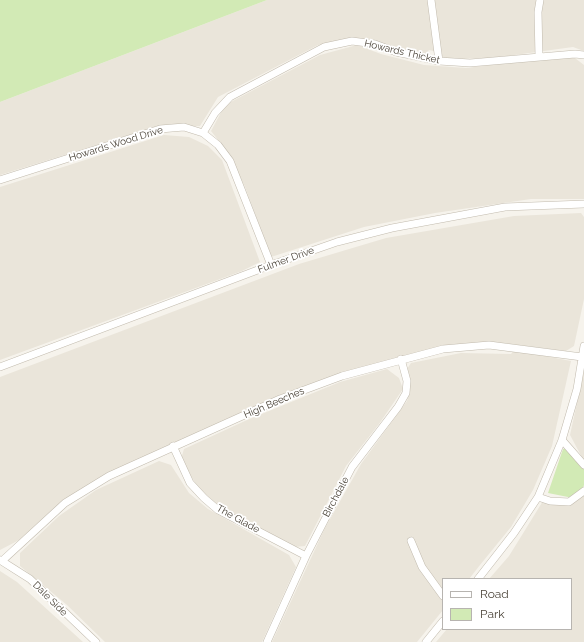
<!DOCTYPE html>
<style>
body{margin:0}
#map{position:relative;width:584px;height:642px;overflow:hidden;background:#f6f3ec;font-family:Raleway,sans-serif}
canvas{display:block}
.legend{position:absolute;left:442px;top:578px;width:130px;height:52px;box-sizing:border-box;background:#fff;border:1px solid #b7b4b0;margin:0;padding:5px 7px;list-style:none;font-size:12px;color:#4b4439}
.legend li{display:flex;align-items:center;gap:8px;height:20px}
.legend b{width:20px;border:1px solid #b7b4b0}
</style>
<div id="map">
<canvas width="584" height="642"></canvas>
<ul class="legend">
<li><b style="height:5px;background:#fff"></b>Road</li>
<li><b style="height:11px;background:#d2eab5"></b>Park</li>
</ul>
</div>
<script>
const c = document.querySelector('canvas').getContext('2d');
c.lineJoin = 'round';
function paint(path, color) { c.fillStyle = color; c.fill(path, 'evenodd'); }
const shape = rows => new Path2D(rows.map(r => 'M' + r).join(''));
function trace(path, color, width, dash) { c.strokeStyle = color; c.lineWidth = width; c.lineCap = dash ? 'butt' : 'round'; c.setLineDash(dash || []); c.stroke(path); }
function label(font, color, halo, rows, align = 'center') {
  c.font = font + ' Raleway,sans-serif'; c.lineWidth = 3.5; c.setLineDash([]); c.textBaseline = 'middle'; c.strokeStyle = halo; c.fillStyle = color; for (const [text, x, y, turn = 0] of rows) {
    c.save(); c.translate(x, y); c.rotate((+turn || 0) * Math.PI / 180); c.textAlign = isNaN(turn) ? turn : align; if (halo) c.strokeText(text, 0, 0); c.fillText(text, 0, 0); c.restore();
  }
}
const residential = shape([
 [267,0,584,0,584,51,573,47,493,58,445,59,438,52,429,50,423,58,355,39,318,45,218,97,200,126,158,126,0,175,0,102],
 [357,45,381,54,424,65,466,68,571,55,584,65,584,199,531,199,435,213,364,227,271,257,245,187,229,154,211,131,225,105,320,55],
 [164,135,189,137,208,146,222,160,260,262,242,271,0,360,0,187],
 [581,213,584,217,584,299,574,346,566,351,502,343,433,351,360,369,98,479,23,538,0,550,0,377,299,264,386,238,514,216],
 [514,350,571,361,552,446,533,490,511,527,480,565,469,579,443,579,443,610,417,642,272,642,325,528,361,464,407,401,410,389,407,369,411,363,461,353,511,354],
 [387,369,399,378,403,389,379,424,346,466,305,546,294,547,216,504,197,486,181,459,184,449,247,420,340,382],
 [584,371,584,461,570,435],
 [159,461,171,465,189,493,208,509,289,555,296,567,262,642,105,642,67,605,20,566,20,553,59,516,96,490],
 [584,493,584,642,436,642,447,629,571,629,571,579,489,579,509,556,543,501,569,503,581,498],
 [0,571,17,582,83,642,0,642]
]);
const green = shape([
 [0,0,267,0,0,102],
 [563,449,571,449,584,468,584,485,582,490,573,498,548,493]
]);
const minor = shape([
 [431,0,439,61],
 [539,57,538,12,540,0],
 [203,133,215,113,230,97,324,47,352,41,375,44,396,52,439,61,470,63,575,54,584,55],
 [0,180,160,129,184,127,203,133,218,145,230,161,271,265],
 [0,367,271,265,337,242,392,228,505,207,584,204],
 [562,440,584,465],
 [173,446,190,483,204,498,218,510,306,556],
 [538,497,550,501,569,502,584,491],
 [411,541,422,567,443,596],
 [0,560,30,579,96,642],
 [2,561,65,503,109,476,280,399,342,376,443,349,489,345,582,357],
 [478,579,514,533,538,497,562,440,577,389,584,346],
 [267,642,306,556,352,467,398,407,406,393,407,381,401,359],
 [426,642,443,621]
]);
const streetNames = [
 ["Howards Thicket",402,52,13],
 ["Howards Wood Drive",116,144,-17],
 ["Fulmer Drive",286,260,-20],
 ["High Beeches",274,403,-23],
 ["Birchdale",336,497,-62],
 ["The Glade",238,519,29],
 ["Dale Side",50,599,45]
];
paint(residential, '#eae5da');
paint(green, '#d2eab5');
trace(minor, '#c2bbae', 8);
trace(minor, '#fff', 7);
label('10px', '#4b4439', '#fff', streetNames);
</script>
